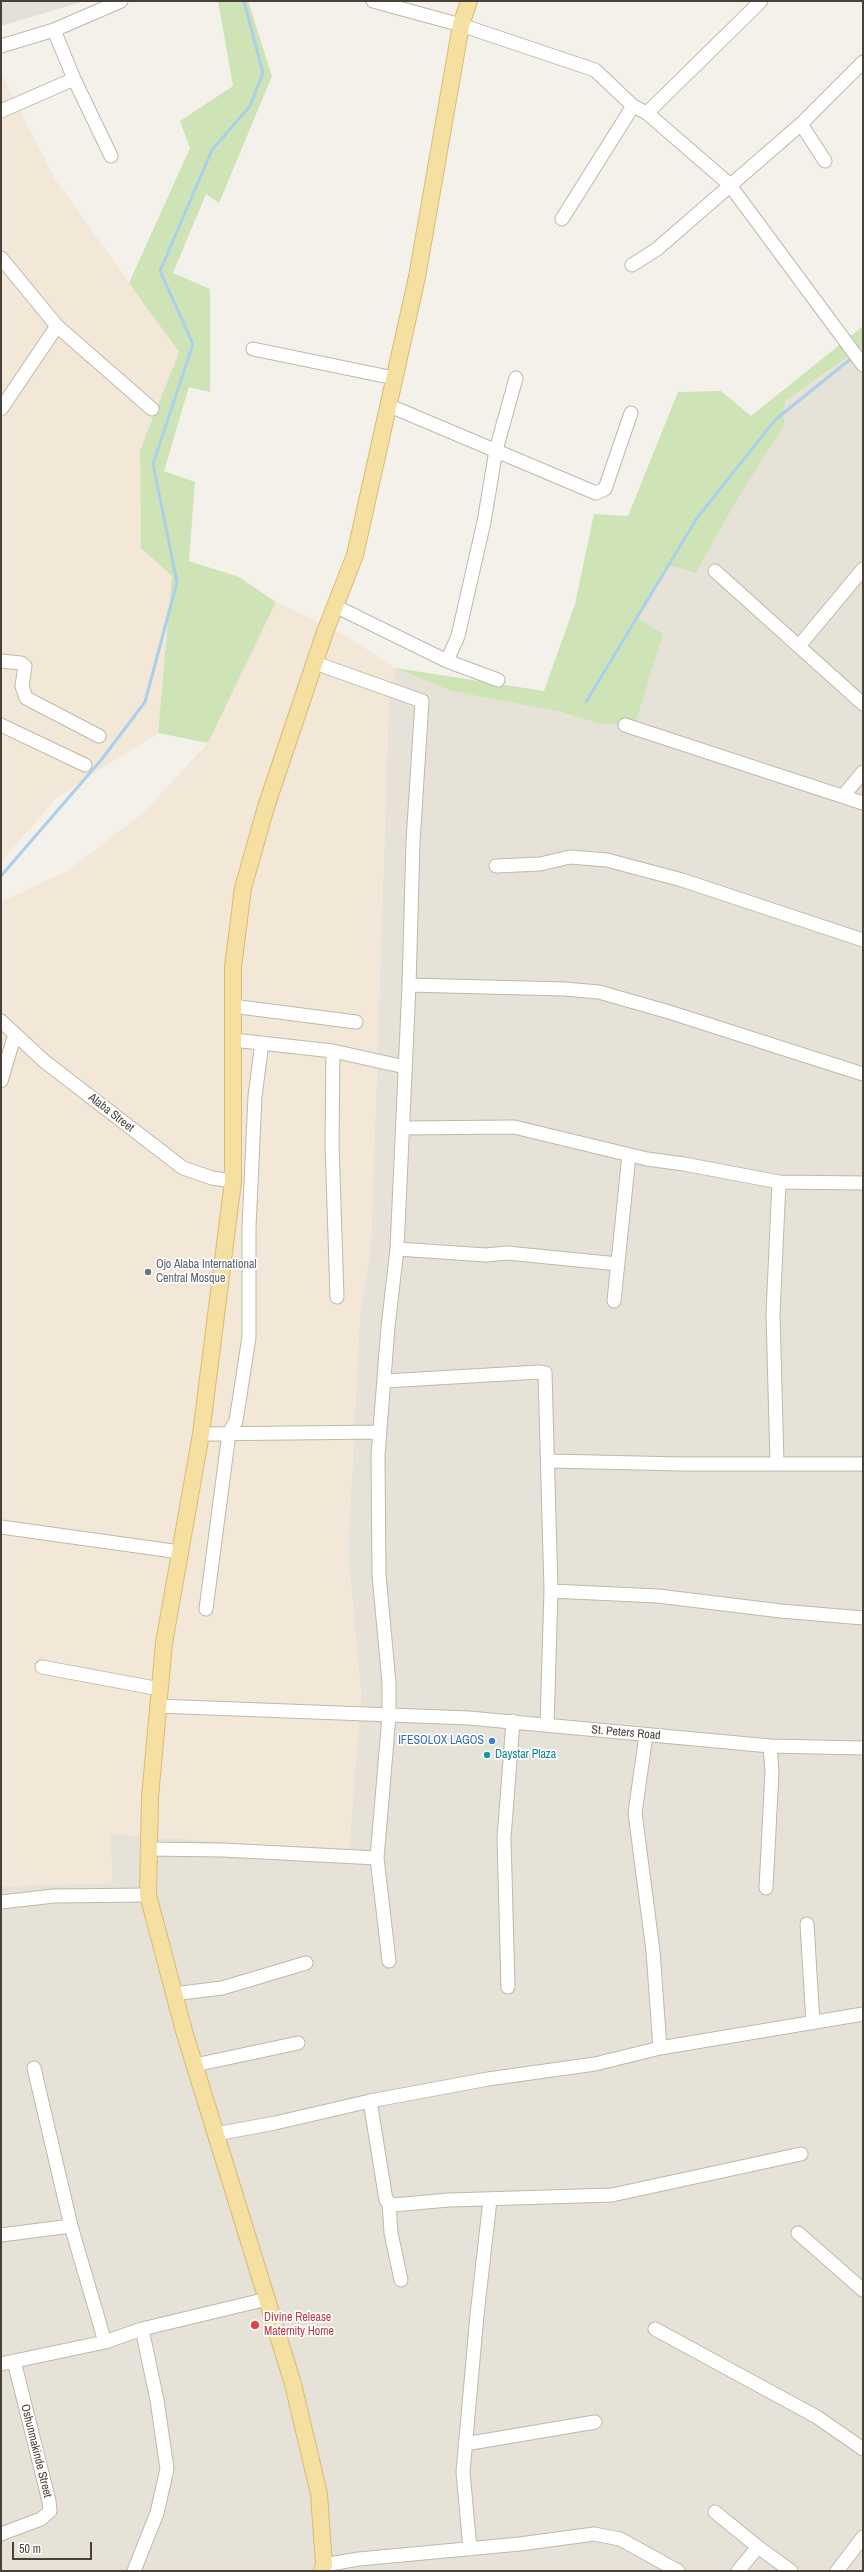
<!DOCTYPE html>
<style>
body{margin:0}
#map{position:relative;width:864px;height:2572px;overflow:hidden;background:#f3f1ea;font-family:"Archivo Narrow",sans-serif}
canvas{display:block}
.frame{position:absolute;inset:0;border:2px solid #474139;pointer-events:none}
.scale{position:absolute;left:12px;top:2542px;width:80px;height:18px;box-sizing:border-box;border:2px solid #474139;border-top:0;padding-left:5px;font-size:12px;line-height:14px;white-space:nowrap;color:#474139;-webkit-text-stroke:3px #fff;paint-order:stroke}
</style>
<div id="map">
<canvas width="864" height="2572"></canvas>
<div class="frame"></div>
<div class="scale">50 m</div>
</div>
<script>
const c = document.querySelector('canvas').getContext('2d');
c.lineJoin = 'round';
function paint(path, color) { c.fillStyle = color; c.fill(path, 'evenodd'); }
const shape = rows => new Path2D(rows.map(r => 'M' + r).join(''));
function trace(path, color, width, dash) { c.strokeStyle = color; c.lineWidth = width; c.lineCap = dash ? 'butt' : 'round'; c.setLineDash(dash || []); c.stroke(path); }
function label(font, color, halo, rows, align = 'center') {
  c.font = font + ' "Archivo Narrow",sans-serif'; c.lineWidth = 3.5; c.setLineDash([]); c.textBaseline = 'middle'; c.strokeStyle = halo; c.fillStyle = color; for (const [text, x, y, turn = 0] of rows) {
    c.save(); c.translate(x, y); c.rotate((+turn || 0) * Math.PI / 180); c.textAlign = isNaN(turn) ? turn : align; if (halo) c.strokeText(text, 0, 0); c.fillText(text, 0, 0); c.restore();
  }
}
const residential = shape([
 [863,346,863,2571,1,2571,1,1886,112,1883,110,1834,349,1850,361,1695,348,1552,360,1313,371,1245,389,699,395,668,451,691,561,712,600,724,638,618,668,565,696,573,737,500,784,426,785,401]
]);
const commercial = shape([
 [1,73,55,179,179,352,140,450,141,548,172,575,158,733,57,797,1,862],
 [276,602,346,636,395,668,389,699,371,1245,360,1313,348,1552,361,1695,349,1851,111,1834,112,1883,1,1886,1,902,67,871,142,814,208,743]
]);
const industrial = shape([
 [1,1,85,1,1,26]
]);
const green = shape([
 [218,1,248,1,272,76,219,203,206,194,173,273,210,289,210,392,189,387,164,471,195,482,189,561,239,577,276,602,208,743,158,733,172,576,141,548,140,450,179,352,129,283,190,148,180,121,233,86],
 [863,326,863,346,785,401,784,426,737,500,696,573,668,565,638,618,663,634,635,724,600,724,561,712,451,691,395,668,544,691,575,604,594,514,628,516,678,392,721,391,751,416]
]);
const stream = shape([
 [586,702,697,518,775,420,853,357],
 [1,876,102,759,145,702,177,582,153,464,193,344,160,271,212,150,250,106,263,73,244,1]
]);
const minor = shape([
 [373,1,461,25,595,70,633,106,647,113,729,184,863,365],
 [54,30,74,79,111,156],
 [1,46,54,30,121,1],
 [1,111,74,79],
 [647,113,761,1],
 [801,124,825,161],
 [562,219,633,106],
 [1,258,57,326,152,409],
 [632,265,657,249,801,124,863,62],
 [253,349,394,378],
 [390,406,596,493,605,489,631,413],
 [1,409,57,326],
 [715,571,863,704],
 [337,607,447,661,498,680],
 [799,646,863,569],
 [1,661,21,663,25,666,22,686,26,698,99,736],
 [447,661,458,636,484,522,496,450,516,378],
 [315,663,422,701,413,842,409,985,397,1249,388,1327,378,1455,379,1575,389,1683,389,1716,377,1858,389,1961],
 [1,725,85,765],
 [625,725,863,803],
 [844,795,863,772],
 [496,866,540,864,570,857,607,860,682,880,863,940],
 [409,985,564,989,599,992,669,1012,863,1074],
 [232,1006,356,1022],
 [1,1021,44,1061,183,1168,212,1178,233,1181],
 [233,1040,333,1051,405,1067],
 [333,1051,332,1144,337,1297],
 [1,1081,15,1034],
 [403,1128,514,1127,647,1159,684,1164,779,1182,863,1183],
 [397,1249,486,1255,507,1253,618,1264],
 [614,1301,629,1155],
 [385,1381,539,1372,545,1373,551,1591,547,1725],
 [201,1434,380,1432],
 [550,1461,682,1464,863,1464],
 [777,1464,773,1313,779,1182],
 [1,1527,180,1552],
 [551,1591,658,1596,781,1611,863,1618],
 [206,1609,229,1433,236,1421,249,1337,249,1227,255,1096,262,1043],
 [42,1667,160,1689],
 [158,1706,469,1718,770,1746,863,1748],
 [646,1735,635,1813,653,1951,660,2048],
 [147,1849,223,1850,377,1858],
 [766,1888,772,1772,770,1746],
 [1,1902,54,1896,148,1895],
 [807,1924,813,2023],
 [508,1987,504,1838,513,1721],
 [173,1994,222,1988,306,1963],
 [195,2065,298,2043],
 [34,2068,71,2226,105,2342],
 [370,2101,386,2200,393,2205,449,2200,612,2195,801,2154],
 [216,2134,275,2123,370,2101,488,2079,595,2064,660,2048,863,2014],
 [389,2202,391,2233,401,2280],
 [798,2233,863,2290],
 [1,2235,71,2226],
 [655,2329,817,2417,863,2449],
 [1,2364,105,2342,142,2329,267,2299],
 [465,2444,595,2422],
 [715,2512,758,2547],
 [1,2534,41,2519,50,2511,49,2501,14,2361],
 [470,2549,463,2472,477,2315,490,2200],
 [324,2565,359,2559,520,2544,594,2534,620,2539,678,2571],
 [134,2571,157,2513,167,2469,157,2400,142,2329],
 [738,2571,758,2547,791,2571],
 [837,2571,863,2537]
]);
const major = shape([
 [322,2571,324,2565,319,2494,293,2384,184,2031,148,1895,150,1797,164,1643,201,1434,233,1181,233,967,243,888,266,807,325,632,355,555,417,277,461,25,469,1]
]);
const markers = [
 [148,1272,4,"#6b7280"],
 [492,1741,4,"#3f7fe0"],
 [487,1755,4,"#0f9aa8"],
 [255,2325,5,"#e0444e"]
];
const streetNames = [
 ["Alaba Street",111,1113,38],
 ["St. Peters Road",626,1733,5],
 ["Oshunmakinde Street",36,2451,76]
];
const worshipNames = [
 ["Ojo Alaba International",156,1265],
 ["Central Mosque",156,1279]
];
const shopNames = [
 ["IFESOLOX LAGOS",484,1741]
];
const cultureNames = [
 ["Daystar Plaza",495,1755]
];
const healthNames = [
 ["Divine Release",264,2318],
 ["Maternity Home",264,2332]
];
paint(residential, '#e7e2d8');
paint(commercial, '#f3e8d7');
paint(industrial, '#e3e0db');
paint(green, '#cee4b7');
trace(stream, '#accfea', 3);
trace(minor, '#beb8ad', 15);
trace(major, '#d9bc72', 18);
trace(minor, '#fff', 13);
trace(major, '#f5dfa1', 16);
for (const [x, y, r, color] of markers) { const dot = new Path2D(); dot.arc(x, y, r, 0, 2 * Math.PI); c.fillStyle = color; c.fill(dot); trace(dot, '#fff', 1.5); }
label('12px', '#474139', '#fff', streetNames);
label('12px', '#5b616d', '#fff', worshipNames, 'left');
label('12px', '#366cbe', '#fff', shopNames, 'right');
label('12px', '#0d838f', '#fff', cultureNames, 'left');
label('12px', '#be3a42', '#fff', healthNames, 'left');
</script>
